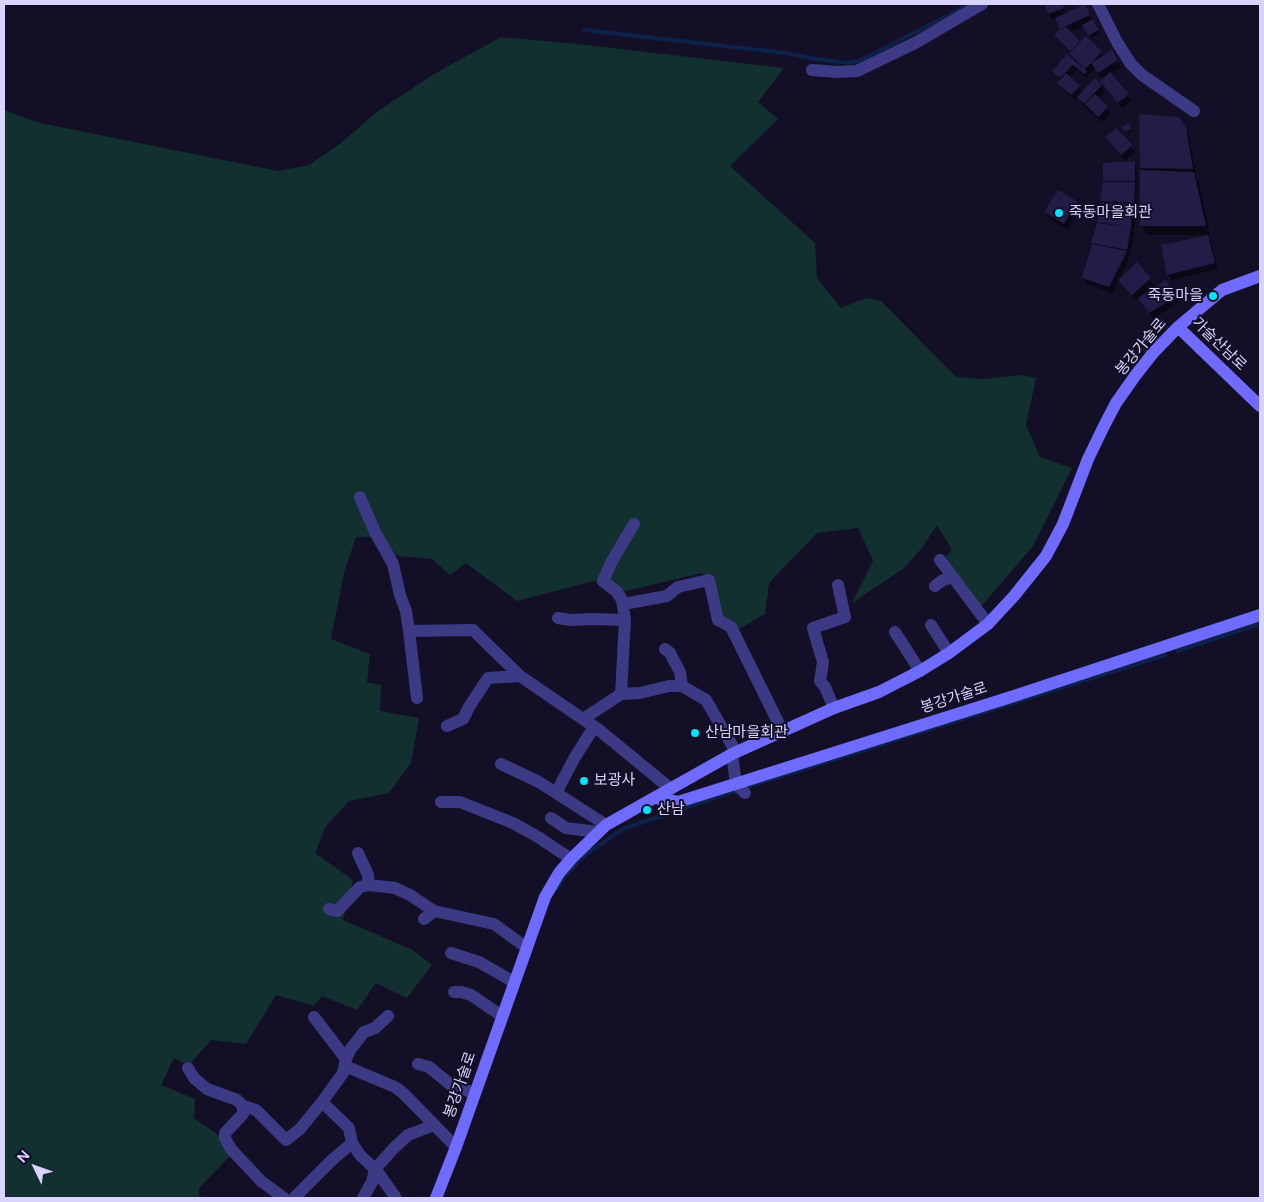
<!DOCTYPE html>
<meta charset="utf-8">
<style>
body{margin:0}
#map{position:relative;width:1264px;height:1202px;overflow:hidden;background:#130f26;font-family:Figtree,sans-serif}
canvas{display:block}
.frame{position:absolute;inset:0;border:5px solid #d9d4ff;pointer-events:none}
.north{position:absolute;left:10px;top:1142px;width:50px;height:50px;-webkit-text-stroke:4px #130f26;paint-order:stroke;rotate:312deg;font-size:14px;font-weight:700;line-height:20px;text-align:center;color:#d9d4ff}
.north::after{content:'';display:block;margin:auto;width:18px;height:22px;background:#d9d4ff;clip-path:polygon(50% 0,100% 100%,50% 72%,0 100%)}
</style>
<div id="map">
<canvas width="1264" height="1202"></canvas>
<div class="frame"></div>
<div class="north">N</div>
</div>
<script>
const c = document.querySelector('canvas').getContext('2d');
c.lineJoin = 'round';
function paint(path, color) { c.fillStyle = color; c.fill(path, 'evenodd'); }
const shape = rows => new Path2D(rows.map(r => 'M' + r).join(''));
function trace(path, color, width, dash) { c.strokeStyle = color; c.lineWidth = width; c.lineCap = dash ? 'butt' : 'round'; c.setLineDash(dash || []); c.stroke(path); }
function label(font, color, halo, rows, align = 'center') {
  c.font = font + ' Figtree,"Noto Sans KR",sans-serif'; c.lineWidth = 4; c.setLineDash([]); c.textBaseline = 'middle'; c.strokeStyle = halo; c.fillStyle = color; for (const [text, x, y, turn = 0] of rows) {
    c.save(); c.translate(x, y); c.rotate((+turn || 0) * Math.PI / 180); c.textAlign = isNaN(turn) ? turn : align; if (halo) c.strokeText(text, 0, 0); c.fillText(text, 0, 0); c.restore();
  }
}
const green = shape([
 [501,37,578,44,784,68,758,102,778,119,730,166,815,243,817,278,841,308,866,298,881,301,956,377,982,379,1023,375,1036,378,1026,425,1040,457,1072,468,1033,546,978,610,939,564,952,550,937,525,921,549,903,569,852,603,873,561,858,528,817,533,769,583,765,614,732,633,702,573,622,592,594,581,517,601,466,563,450,575,432,559,389,555,375,537,356,537,344,573,331,639,370,654,367,682,381,685,380,711,419,718,411,763,389,793,349,801,326,826,315,853,353,880,343,920,413,950,432,965,407,998,376,983,357,1010,322,996,314,1006,276,995,246,1044,211,1040,189,1065,174,1058,161,1085,195,1099,194,1118,217,1134,232,1154,199,1188,199,1198,4,1198,4,110,40,123,278,171,309,165,340,144,378,111,434,74]
]);
const shadow = shape([
 [1045,4,1062,4,1066,14,1088,12,1099,33,1091,38,1084,26,1069,32,1080,44,1101,53,1103,57,1112,51,1121,67,1110,74,1131,101,1122,108,1105,87,1103,80,1095,68,1088,75,1089,78,1088,79,1077,70,1069,78,1079,86,1083,93,1101,85,1105,91,1098,99,1107,108,1111,114,1102,122,1082,104,1078,97,1075,101,1062,89,1059,83,1061,81,1054,71,1075,61,1071,53,1055,35,1062,30,1057,18,1052,20],
 [1129,124,1131,132,1128,134,1124,130],
 [1185,128,1189,135,1196,174,1194,174,1199,183,1210,235,1147,235,1141,225,1143,171,1141,168],
 [1116,129,1135,152,1125,161,1107,138],
 [1134,162,1137,168,1138,187,1136,187,1137,190,1134,233,1130,256,1127,255,1129,258,1113,293,1086,284,1083,278,1095,246,1093,243,1100,225,1098,222,1102,201,1105,164],
 [1076,202,1079,208,1067,230,1049,218,1045,212],
 [1207,235,1211,242,1218,269,1172,280,1168,274],
 [1137,264,1154,285,1144,294,1145,295,1176,296,1179,302,1153,319,1139,298,1137,301,1119,280]
]);
const stream = shape([
 [584,30,786,53,816,59,849,63,859,61,970,4],
 [1177,651,1260,624],
 [556,889,565,876,586,854,623,829,750,786,1165,655]
]);
const building = shape([
 [1044,4,1062,4,1064,8,1048,14],
 [1085,4,1090,15,1060,29,1055,18],
 [1093,19,1099,30,1088,36,1082,25],
 [1066,27,1080,41,1070,51,1054,35,1059,30],
 [1086,36,1102,52,1085,69,1069,53],
 [1112,50,1118,60,1098,73,1091,63],
 [1067,54,1087,71,1084,74,1073,65,1060,78,1052,71],
 [1110,72,1129,94,1118,103,1100,81],
 [1066,73,1080,86,1071,95,1057,83],
 [1095,78,1102,85,1084,104,1077,97],
 [1095,94,1108,107,1098,117,1085,104],
 [1139,114,1179,117,1186,128,1193,169,1140,168],
 [1130,122,1131,129,1125,132,1121,127],
 [1116,128,1133,145,1121,155,1105,137],
 [1135,161,1135,181,1103,181,1103,163],
 [1140,170,1194,172,1206,226,1140,226],
 [1103,182,1135,182,1134,203,1100,201],
 [1058,190,1077,201,1064,224,1044,212],
 [1101,202,1133,204,1131,227,1097,222],
 [1097,223,1131,227,1127,250,1091,243],
 [1208,235,1215,263,1167,275,1161,245],
 [1092,244,1127,251,1109,287,1082,278],
 [1137,262,1151,278,1132,295,1118,280],
 [1166,280,1177,296,1149,313,1138,298]
]);
const street = shape([
 [1098,4,1117,42,1131,64,1142,75,1194,111],
 [812,70,837,72,857,71,915,43,982,4],
 [360,497,375,532,393,564,400,595,406,611,409,631,473,630,520,676],
 [940,560,988,624],
 [935,586,943,580,953,577],
 [623,604,667,596,678,587,709,580,718,620,731,627,782,730],
 [558,618,570,620,592,619,625,620],
 [931,625,949,653],
 [409,631,417,698],
 [895,632,920,671],
 [665,649,670,653,680,672,682,686,706,700,736,752],
 [621,694,640,693,669,686,682,686],
 [834,708,825,687,820,681,823,662,813,628,845,617,838,585],
 [583,719,621,694,625,620,622,600,617,592,603,581,612,561,634,524],
 [447,726,463,719,469,707,488,678,520,676,599,730,671,789],
 [732,754,736,784,745,793],
 [501,764,539,782,606,825],
 [556,793,575,757,594,727],
 [441,802,460,802,513,823,538,837,571,859],
 [551,818,566,828,598,832],
 [358,853,368,875,369,885],
 [329,909,337,911,360,887,369,885,395,888,410,895,434,911,494,924,527,948],
 [424,919,434,911],
 [451,953,479,962,514,982],
 [454,992,461,992,471,995,502,1016],
 [346,1059,350,1050,364,1032,375,1028,388,1016],
 [418,1064,429,1067,451,1085,474,1093],
 [345,1066,395,1087,403,1093,456,1147],
 [188,1068,194,1078,207,1089,237,1100,243,1106,256,1110,286,1140,300,1129,322,1102,343,1073,346,1059,314,1017],
 [322,1102,349,1128,352,1143,360,1155,377,1171,396,1198],
 [243,1106,243,1114,225,1133,225,1138,231,1149,261,1181,284,1198],
 [294,1198,332,1160,352,1143],
 [363,1198,372,1182,375,1169,395,1147,408,1135,434,1125]
]);
const secondary = shape([
 [1178,327,1260,406],
 [656,798,678,802,1014,696,1260,615],
 [436,1198,456,1147,545,897,559,873,571,859,606,825,732,754,834,708,879,692,920,671,949,653,988,624,1014,596,1046,556,1063,524,1088,459,1104,426,1116,403,1135,376,1153,353,1178,327,1222,290,1260,276]
]);
const markers = [
 [1059,213,5,"#00e5ff"],
 [1213,296,5,"#00e5ff"],
 [695,733,5,"#00e5ff"],
 [584,781,5,"#00e5ff"],
 [647,810,5,"#00e5ff"]
];
const poiNames = [
 ["죽동마을회관",1069,213],
 ["죽동마을",1203,296,"right"],
 ["산남마을회관",705,733],
 ["보광사",594,781],
 ["산남",657,810]
];
const streetNames = [
 ["가술산남로",1219,344,44],
 ["봉강가술로",1141,347,-50],
 ["봉강가술로",954,698,-18],
 ["봉강가술로",460,1085,-71]
];
paint(green, '#12302f');
paint(shadow, '#0007');
trace(stream, '#0c2248', 4);
paint(building, '#241b47');
trace(street, '#3d3a85', 12);
trace(secondary, '#6f6bff', 12);
for (const [x, y, r, color] of markers) { const dot = new Path2D(); dot.arc(x, y, r, 0, 2 * Math.PI); c.fillStyle = color; c.fill(dot); trace(dot, '#130f26', 2); }
label('15px', '#d9d4ff', '#130f26', poiNames, 'left');
label('15px', '#d9d4ff', '#130f26', streetNames);
</script>
